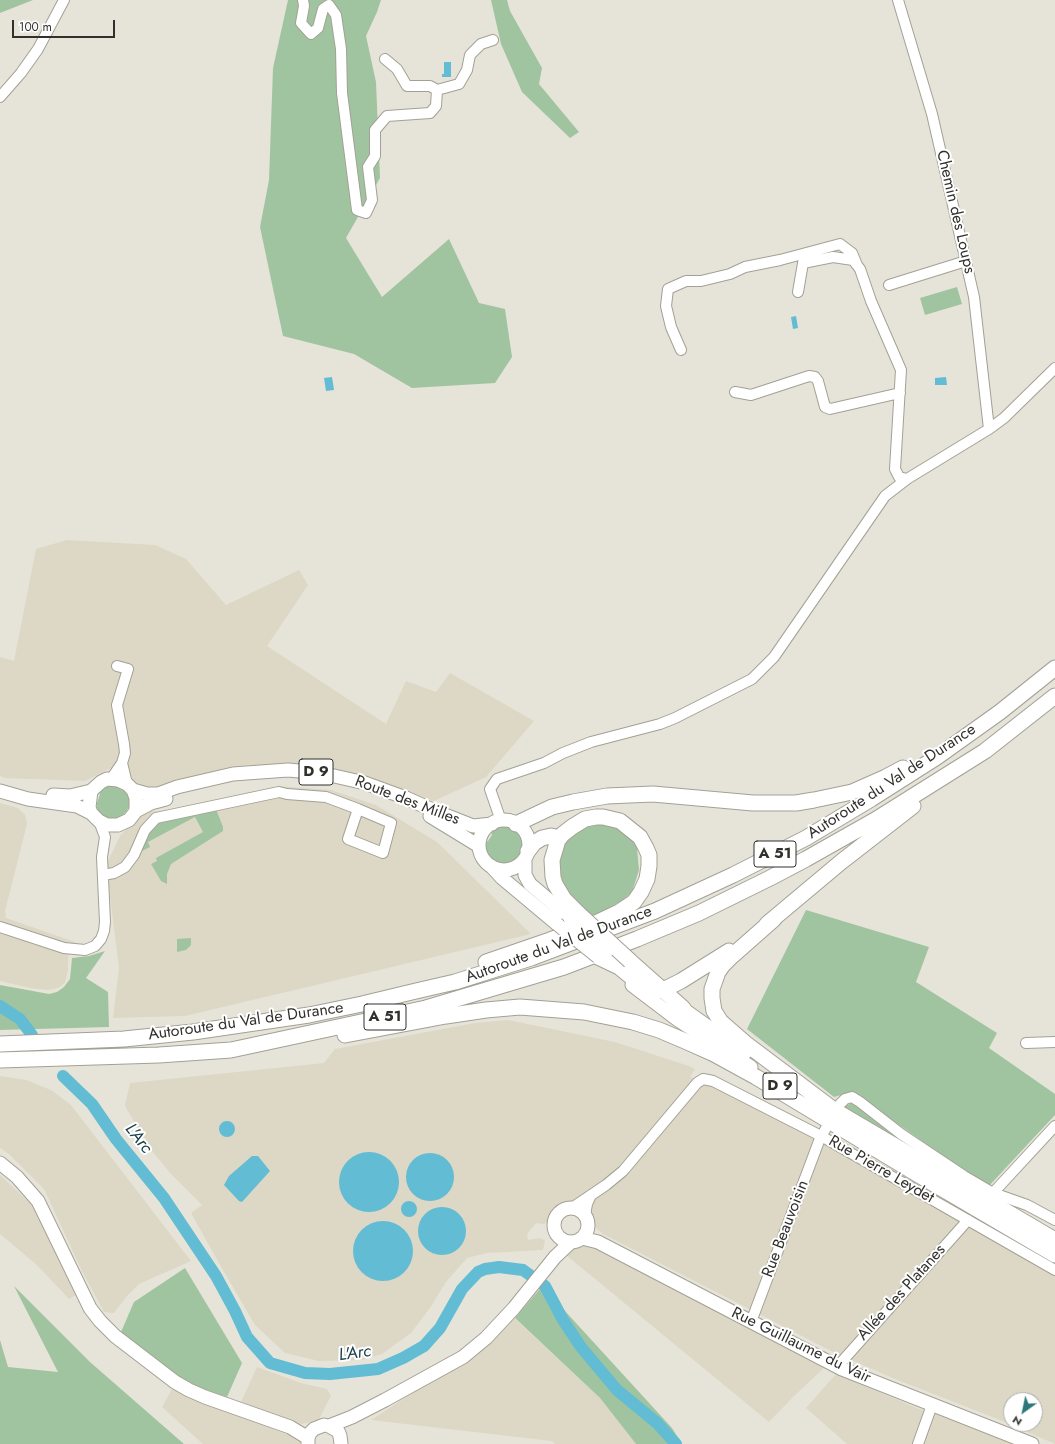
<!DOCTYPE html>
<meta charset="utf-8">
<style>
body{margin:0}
#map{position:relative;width:1055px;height:1444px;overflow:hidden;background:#e6e4d8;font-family:Jost,sans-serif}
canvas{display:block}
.north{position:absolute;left:1003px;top:1392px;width:40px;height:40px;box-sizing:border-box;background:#fff;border:1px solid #adacab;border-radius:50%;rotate:213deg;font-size:11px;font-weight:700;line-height:16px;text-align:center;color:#31302c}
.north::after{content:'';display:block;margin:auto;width:14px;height:18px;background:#2d7679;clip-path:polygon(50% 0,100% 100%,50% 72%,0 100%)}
.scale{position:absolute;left:12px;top:20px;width:103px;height:18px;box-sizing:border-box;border:2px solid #31302c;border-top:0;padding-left:5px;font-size:12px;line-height:14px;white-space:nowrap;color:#31302c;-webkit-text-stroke:3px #fff;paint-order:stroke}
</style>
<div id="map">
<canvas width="1055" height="1444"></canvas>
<div class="north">N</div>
<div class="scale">100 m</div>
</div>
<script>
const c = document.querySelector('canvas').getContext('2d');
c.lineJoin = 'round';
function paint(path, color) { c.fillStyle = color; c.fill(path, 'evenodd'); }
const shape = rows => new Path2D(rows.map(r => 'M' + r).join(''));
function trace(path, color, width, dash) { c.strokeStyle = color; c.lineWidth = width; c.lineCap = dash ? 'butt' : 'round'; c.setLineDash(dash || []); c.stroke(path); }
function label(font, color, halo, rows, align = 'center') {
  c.font = font + ' Jost,sans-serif'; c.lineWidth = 4; c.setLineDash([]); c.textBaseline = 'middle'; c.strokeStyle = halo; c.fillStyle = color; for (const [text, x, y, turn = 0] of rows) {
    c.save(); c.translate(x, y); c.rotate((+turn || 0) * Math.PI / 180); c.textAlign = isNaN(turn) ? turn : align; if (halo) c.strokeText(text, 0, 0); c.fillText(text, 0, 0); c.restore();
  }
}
const built = shape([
 [67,540,155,545,186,559,226,605,299,570,308,585,267,646,386,724,406,681,436,692,450,673,534,721,486,777,434,801,320,764,235,766,146,789,136,786,129,779,111,768,85,781,5,778,0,776,0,657,14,661,36,549],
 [277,786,331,790,376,805,437,842,531,934,185,1016,113,1018,119,968,107,872,107,863,120,836,144,811,162,811],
 [0,803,18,808,25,815,27,824,5,911,6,918,75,942,68,956,68,970,65,982,60,987,54,989,47,990,30,988,0,981],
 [508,1020,615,1042,689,1066,695,1069,690,1077,710,1083,760,1109,828,1147,874,1170,1055,1273,1055,1444,995,1418,895,1379,831,1351,603,1234,591,1224,588,1212,571,1202,561,1205,547,1223,543,1224,536,1223,527,1234,528,1240,539,1238,545,1240,543,1250,487,1253,467,1258,446,1282,430,1308,411,1333,382,1354,361,1360,319,1361,285,1353,255,1325,220,1265,191,1213,202,1205,170,1173,148,1146,125,1106,130,1083,324,1063,335,1049,475,1023],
 [1011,1400,1035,1400,1035,1424,1011,1424],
 [0,1076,26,1080,51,1090,71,1105,191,1261,139,1284,127,1296,114,1313,104,1312,82,1271,44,1189,9,1154,0,1148],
 [0,1175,30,1203,38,1214,76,1295,69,1299,37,1265,0,1234],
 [574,1245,591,1245,791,1348,824,1368,793,1397,769,1422,566,1255],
 [513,1317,600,1398,636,1444,555,1444,552,1441,371,1420,476,1352],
 [257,1367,301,1383,327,1389,331,1396,318,1421,301,1424,277,1416,241,1402],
 [836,1374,919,1409,943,1416,1014,1444,847,1444,806,1408],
 [172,1389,301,1440,302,1444,203,1444,162,1407]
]);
const green = shape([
 [0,0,33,0,0,13],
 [288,0,381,0,377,12,366,36,376,82,380,178,346,238,382,297,449,239,479,303,505,309,512,357,495,383,412,388,354,354,283,336,260,227,269,180,273,68],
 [491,0,507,0,510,11,542,68,539,84,579,132,570,138,522,92,501,44],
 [957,287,962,304,925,315,920,298],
 [110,786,115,786,120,788,126,793,129,799,130,805,126,812,121,817,115,820,103,816,99,813,97,808,97,803,100,794,99,793,104,788],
 [216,809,223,827,223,831,171,864,167,874,167,884,161,881,151,864,157,861,156,858,203,832,195,817,148,842,150,847,142,851,141,849,143,842,152,828,156,823],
 [606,824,616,826,634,839,637,848,639,870,632,892,623,900,592,917,569,898,559,879,559,855,563,844,569,836,588,825],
 [503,827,509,827,515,830,522,840,523,847,522,853,514,862,508,865,502,865,496,863,487,854,485,848,485,842,488,841,492,835,491,831,497,828],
 [806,910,929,947,916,982,997,1033,989,1048,1055,1094,1055,1115,988,1187,852,1092,834,1097,747,1029],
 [191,938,191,945,186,950,177,952,177,939],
 [105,951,86,978,108,992,109,1027,0,1030,0,985,49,994,57,992,64,987,70,979,72,958,89,956],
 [852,1103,857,1105,961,1178,843,1107],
 [185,1268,242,1363,227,1397,187,1384,121,1332,134,1302],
 [545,1283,565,1311,672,1428,682,1444,636,1444,600,1398,515,1318],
 [14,1286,90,1362,184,1444,0,1444,0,1340,8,1367,58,1372]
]);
const water = shape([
 [444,62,451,62,451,77,442,77,442,74,444,74],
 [796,316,798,328,793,329,791,317],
 [332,377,334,390,326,391,324,378],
 [946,377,947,385,935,385,935,378],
 '219 1129a8 8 0 1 1 16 0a8 8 0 1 1-16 0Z',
 '339 1182a30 30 0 1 1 60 0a30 30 0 1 1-60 0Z',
 '406 1177a24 24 0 1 1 48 0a24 24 0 1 1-48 0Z',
 [252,1156,258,1156,270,1171,242,1202,239,1201,224,1185,229,1176],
 '401 1209a8 8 0 1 1 16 0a8 8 0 1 1-16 0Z',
 '418 1231a24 24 0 1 1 48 0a24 24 0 1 1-48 0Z',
 '353 1251a30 30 0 1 1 60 0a30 30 0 1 1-60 0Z'
]);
const river = shape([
 [0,1006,20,1019,32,1035],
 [63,1076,92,1104,116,1139,164,1198,216,1276,235,1311,247,1337,270,1363,305,1373,330,1374,378,1369,403,1358,424,1346,440,1328,462,1289,478,1272,485,1269,499,1267,523,1270,545,1286,563,1320,581,1347,617,1390,657,1423,676,1444]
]);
const minor = shape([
 [303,0,304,6,301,23,311,34,318,28,323,9,329,5,336,15,341,49,342,93,357,210,366,213,372,200,368,167,375,156,375,130,387,116,430,113,436,106,437,90,430,86,407,86,397,69,385,59],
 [898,0,932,114,974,297,989,429],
 [437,90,459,84,467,70,470,55,481,44,493,40],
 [0,97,21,73,38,49,64,0],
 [889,285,966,261],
 [798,292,803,263,833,257,853,260,860,269,871,301,901,370,895,469,899,477,907,479],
 [681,350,671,327,666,306,668,289,686,281,701,281,730,274,745,267,780,260,840,244,852,253,857,265],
 [735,392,751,395,809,376,815,377,818,381,825,407,830,409,900,393],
 [117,666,128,669,117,705,124,744,125,753,122,763],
 [111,779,122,763,127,784],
 [501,821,490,789,497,779,544,763,563,753,591,742,660,724,675,718,752,679,774,657,885,496,907,479,989,429,1004,418,1055,368],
 [103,875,114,873,125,867,134,855,145,830,156,818,279,792,287,794,326,797,358,809,391,823,383,853,348,839,358,809],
 [0,927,64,948,85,950,95,946,101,939,104,931,105,922,102,857,105,837,99,821],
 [1026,1043,1055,1042],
 [840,1104,845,1099,852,1097,860,1102,901,1134,964,1176,993,1193,1027,1205,1055,1220],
 [993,1193,1055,1126],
 [572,1208,606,1185,623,1171,697,1083,703,1079,713,1081,821,1136,1055,1270],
 [585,1215,587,1204,591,1195],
 [751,1322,819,1141,826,1128],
 [837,1367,968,1220],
 [918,1444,932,1405]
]);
const major = shape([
 [107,779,118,780,127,784,133,790,136,798,136,811,129,820,118,825,107,825,99,821,91,813,89,807,91,791,101,782,107,779],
 [133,790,147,794,158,794,177,787,233,774,288,770,321,773,365,783,406,798,435,811,473,826,492,824],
 [0,791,28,799,77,806,91,813],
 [53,795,70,796,91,791],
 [136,811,151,803,166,799],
 [430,816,479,846],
 '479 845a25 25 0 1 1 50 0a25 25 0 1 1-50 0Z',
 [525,859,525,875,530,884,570,918],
 [491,866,502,878,557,924],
 [632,985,678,1020,751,1067],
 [675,1003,745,1053],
 [0,1163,17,1177,38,1201,90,1308,100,1321,115,1336,175,1382,189,1390,205,1397,290,1427,308,1438],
 '554 1225a17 17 0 1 1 34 0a17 17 0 1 1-34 0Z',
 [582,1238,598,1242,842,1369,1032,1444],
 [329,1426,352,1417,385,1400,463,1357,486,1338,514,1308,555,1257,571,1242],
 [308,1444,308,1438,310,1433,314,1429,324,1425,329,1426,338,1431,340,1436,341,1444]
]);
const highway = shape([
 [516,824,552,807,573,802,607,796,653,794,753,803,796,803,814,800,852,792,886,777,903,768],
 [528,851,534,843,542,838,551,836,560,838],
 [774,919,732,956,723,965,718,972,712,989,712,998,714,1011,721,1022,745,1043,834,1110,1055,1240],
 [767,924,841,862,913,806],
 [598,957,619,967,641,985,650,990,657,991,667,988,681,981,729,951],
 [630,961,683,1008],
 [486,962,550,940,598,922,619,912,634,902,641,892,647,879,649,866,649,855,646,848,640,837,620,821,603,817,596,817,585,819,572,827,563,834,558,840,552,860,553,877,555,884,564,899,579,914],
 [345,1035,446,1016,486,1010,520,1007,584,1012,633,1022,659,1030,685,1041,714,1054,756,1077,917,1174,1055,1255],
 [0,1044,124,1039,193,1032,309,1015,362,1004,416,991,455,982,531,958,655,911,733,875,806,838,871,799,937,757,1000,712,1055,668],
 [0,1060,159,1055,231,1050,426,1008,564,967,637,939,699,913,770,878,806,859,875,820,985,751,1055,696]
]);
const majorBridge = shape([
 [570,918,608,950],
 [557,924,598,957]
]);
const highwayBridge = shape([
 [579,914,630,961]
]);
const shields = [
 [316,772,34],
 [775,854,42],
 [385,1017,42],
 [780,1086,34]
];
const shieldNames = [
 ["D 9",316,772],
 ["A 51",775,854],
 ["A 51",385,1017],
 ["D 9",780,1086]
];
const streetNames = [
 ["Chemin des Loups",955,212,77],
 ["Autoroute du Val de Durance",892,782,-33],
 ["Route des Milles",407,801,21],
 ["Autoroute du Val de Durance",559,945,-20],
 ["Autoroute du Val de Durance",246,1022,-8],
 ["Rue Pierre Leydet",881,1170,30],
 ["Rue Beauvoisin",786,1229,-69],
 ["Allée des Platanes",902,1293,-48],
 ["Rue Guillaume du Vair",801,1346,26]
];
const waterNames = [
 ["L'Arc",138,1139,52],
 ["L'Arc",355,1354,-8]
];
paint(built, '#dcd8c5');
paint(green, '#a1c4a0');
paint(water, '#62bcd3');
trace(river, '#62bcd3', 12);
trace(minor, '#a3a195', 12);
trace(major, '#a3a195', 15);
trace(highway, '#a3a195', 17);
trace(minor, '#fff', 10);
trace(major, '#fff', 13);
trace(highway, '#fff', 15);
trace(majorBridge, '#a3a195', 15, []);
trace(highwayBridge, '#a3a195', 17, []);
trace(majorBridge, '#fff', 13);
trace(highwayBridge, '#fff', 15);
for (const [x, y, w] of shields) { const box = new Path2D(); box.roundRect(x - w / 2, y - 13, w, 26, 3); c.fillStyle = '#fff'; c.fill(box); trace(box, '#31302c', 1); }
label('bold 15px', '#31302c', null, shieldNames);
label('16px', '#31302c', '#fff', streetNames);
label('italic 17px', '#19424c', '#fff', waterNames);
</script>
